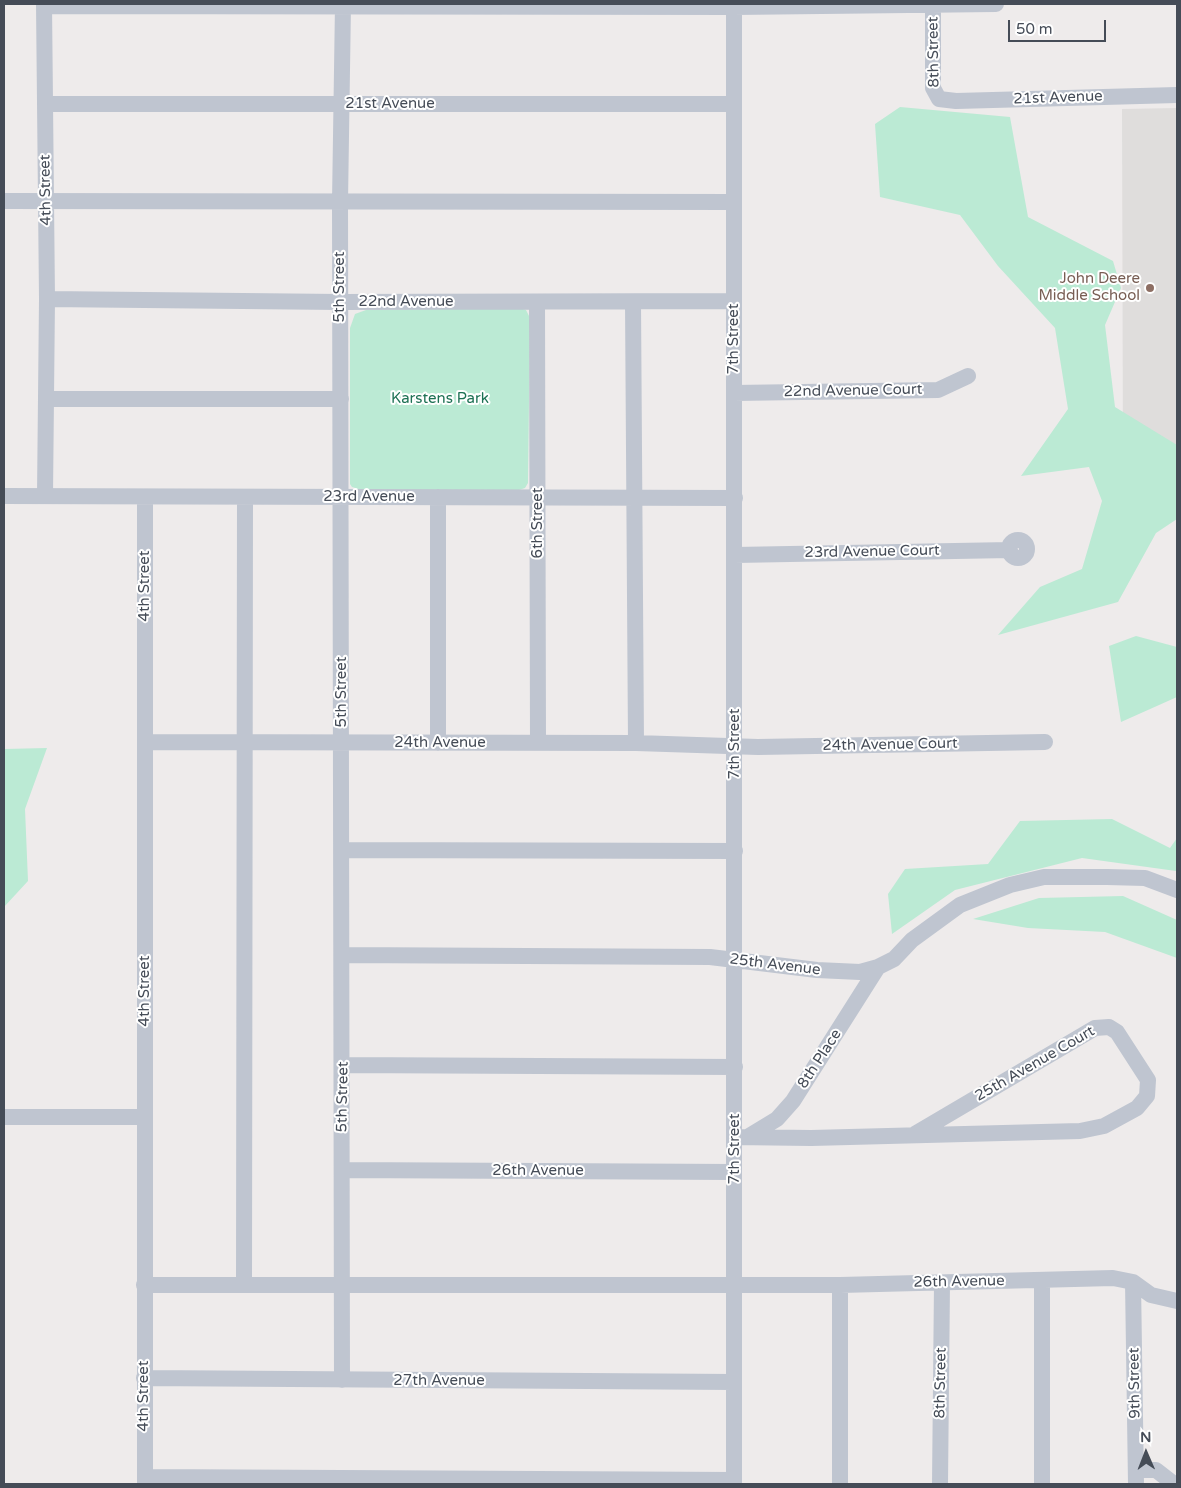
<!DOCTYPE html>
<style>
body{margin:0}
#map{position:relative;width:1181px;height:1488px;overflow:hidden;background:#eeebeb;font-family:"Varela Round",sans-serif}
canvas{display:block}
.frame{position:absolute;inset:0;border:5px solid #454c57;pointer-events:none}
.north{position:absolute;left:1121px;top:1428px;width:50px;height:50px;-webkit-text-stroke:4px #fff;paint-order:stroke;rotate:359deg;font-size:14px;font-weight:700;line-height:20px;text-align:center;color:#454c57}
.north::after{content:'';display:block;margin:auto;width:18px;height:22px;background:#454c57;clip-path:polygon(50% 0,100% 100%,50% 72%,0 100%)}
.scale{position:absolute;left:1008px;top:20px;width:98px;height:22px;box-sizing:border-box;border:2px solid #454c57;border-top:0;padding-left:6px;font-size:15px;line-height:18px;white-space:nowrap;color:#454c57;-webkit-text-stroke:4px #fff;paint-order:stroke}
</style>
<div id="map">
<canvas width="1181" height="1488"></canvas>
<div class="frame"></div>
<div class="north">N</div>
<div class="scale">50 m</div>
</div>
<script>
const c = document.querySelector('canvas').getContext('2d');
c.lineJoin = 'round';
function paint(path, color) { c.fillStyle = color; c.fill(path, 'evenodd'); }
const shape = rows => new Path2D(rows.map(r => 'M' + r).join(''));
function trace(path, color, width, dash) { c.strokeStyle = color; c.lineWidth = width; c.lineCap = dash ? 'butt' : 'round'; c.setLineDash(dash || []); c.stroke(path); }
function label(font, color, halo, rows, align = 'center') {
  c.font = font + ' "Varela Round",sans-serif'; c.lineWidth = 4; c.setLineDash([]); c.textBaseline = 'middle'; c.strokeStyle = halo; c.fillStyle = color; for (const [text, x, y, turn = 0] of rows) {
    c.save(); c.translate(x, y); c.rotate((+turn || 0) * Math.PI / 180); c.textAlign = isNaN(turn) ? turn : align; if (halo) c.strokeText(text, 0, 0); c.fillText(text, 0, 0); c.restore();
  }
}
const education = shape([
 [1177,108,1177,510,1123,467,1122,109]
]);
const green = shape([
 [900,107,1010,117,1028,217,1113,261,1121,288,1105,325,1115,407,1177,445,1177,519,1156,533,1118,602,998,635,1040,587,1082,569,1102,501,1089,467,1021,476,1068,409,1055,328,998,266,960,215,880,197,875,124],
 [520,308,526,310,530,318,528,483,525,488,519,490,362,490,352,487,350,484,350,328,355,314,366,310],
 [1136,636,1177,647,1177,697,1121,722,1109,646],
 [47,748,25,809,28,881,4,907,4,749],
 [1112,819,1170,848,1177,838,1177,868,1176,871,1082,858,955,890,892,934,888,894,905,869,988,864,1020,821],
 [1123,896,1177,920,1177,958,1105,932,1028,928,973,919,1039,898]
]);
const minor = shape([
 [44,4,47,299,45,495],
 [933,4,933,88,939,99,956,101,1177,95],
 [44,6,734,7,996,4],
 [46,104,734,104],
 [4,201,734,202],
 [47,299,340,302,734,301],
 [537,302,538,743],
 [633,302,636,743],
 [734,393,938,390,968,376],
 [46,399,341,399],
 [4,496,735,498],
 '1009 549a9 9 0 1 1 18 0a9 9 0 1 1-18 0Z',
 [735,555,1010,550],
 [146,742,636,743,758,747,1045,742],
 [438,743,438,497],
 [342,850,735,851],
 [343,955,710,957,817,970,860,972,878,967,894,959,912,940,960,905,1010,885,1044,877,1107,877,1145,878,1177,890],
 [343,1065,735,1067],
 [4,1117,145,1117],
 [749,1136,777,1119,793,1101,878,967],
 [735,1137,811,1138,1080,1131,1104,1126,1137,1108,1147,1096,1148,1080,1117,1032,1109,1027,1095,1028,915,1134],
 [342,1170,734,1172],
 [1042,1280,1042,1484],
 [1133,1282,1136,1484],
 [144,1285,840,1285,1113,1278,1133,1282,1151,1295,1177,1301],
 [244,1285,245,497],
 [144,1378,734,1382],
 [342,1380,340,202,343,4],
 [1137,1470,1156,1470,1174,1484],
 [145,1477,734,1480],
 [145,1484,145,497],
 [734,1484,734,4],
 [840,1484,840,1285],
 [940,1484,942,1283]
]);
const markers = [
 [1150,288,5,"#8d6e63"]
];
const streetNames = [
 ["8th Street",934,52,-91],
 ["21st Avenue",1058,98,-2],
 ["21st Avenue",390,104],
 ["4th Street",46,190,-91],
 ["5th Street",340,287,-90],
 ["22nd Avenue",406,302],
 ["7th Street",734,339,-90],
 ["22nd Avenue Court",853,391,-1],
 ["23rd Avenue",369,497],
 ["6th Street",538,523,-90],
 ["23rd Avenue Court",872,552,-1],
 ["4th Street",145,586,-90],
 ["5th Street",342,692,-90],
 ["24th Avenue",440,743],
 ["7th Street",735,744,-90],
 ["24th Avenue Court",890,745,-1],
 ["25th Avenue",775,965,7],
 ["4th Street",145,991,-90],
 ["8th Place",820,1059,-57],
 ["25th Avenue Court",1035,1064,-30],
 ["5th Street",343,1097,-89],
 ["7th Street",735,1149,-90],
 ["26th Avenue",538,1171],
 ["26th Avenue",959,1282,-1],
 ["27th Avenue",439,1381],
 ["8th Street",941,1383,-89],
 ["9th Street",1135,1383,-91],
 ["4th Street",144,1396,-90]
];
const educationNames = [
 ["John Deere",1140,279],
 ["Middle School",1140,296]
];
const parkNames = [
 ["Karstens Park",440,399]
];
paint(education, '#dfdddc');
paint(green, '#bbead4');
trace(minor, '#bfc5d0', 16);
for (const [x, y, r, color] of markers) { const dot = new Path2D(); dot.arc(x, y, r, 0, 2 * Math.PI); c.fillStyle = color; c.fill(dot); trace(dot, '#fff', 2); }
label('15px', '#454c57', '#fff', streetNames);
label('15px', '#785e54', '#fff', educationNames, 'right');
label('15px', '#1d7154', '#fff', parkNames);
</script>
